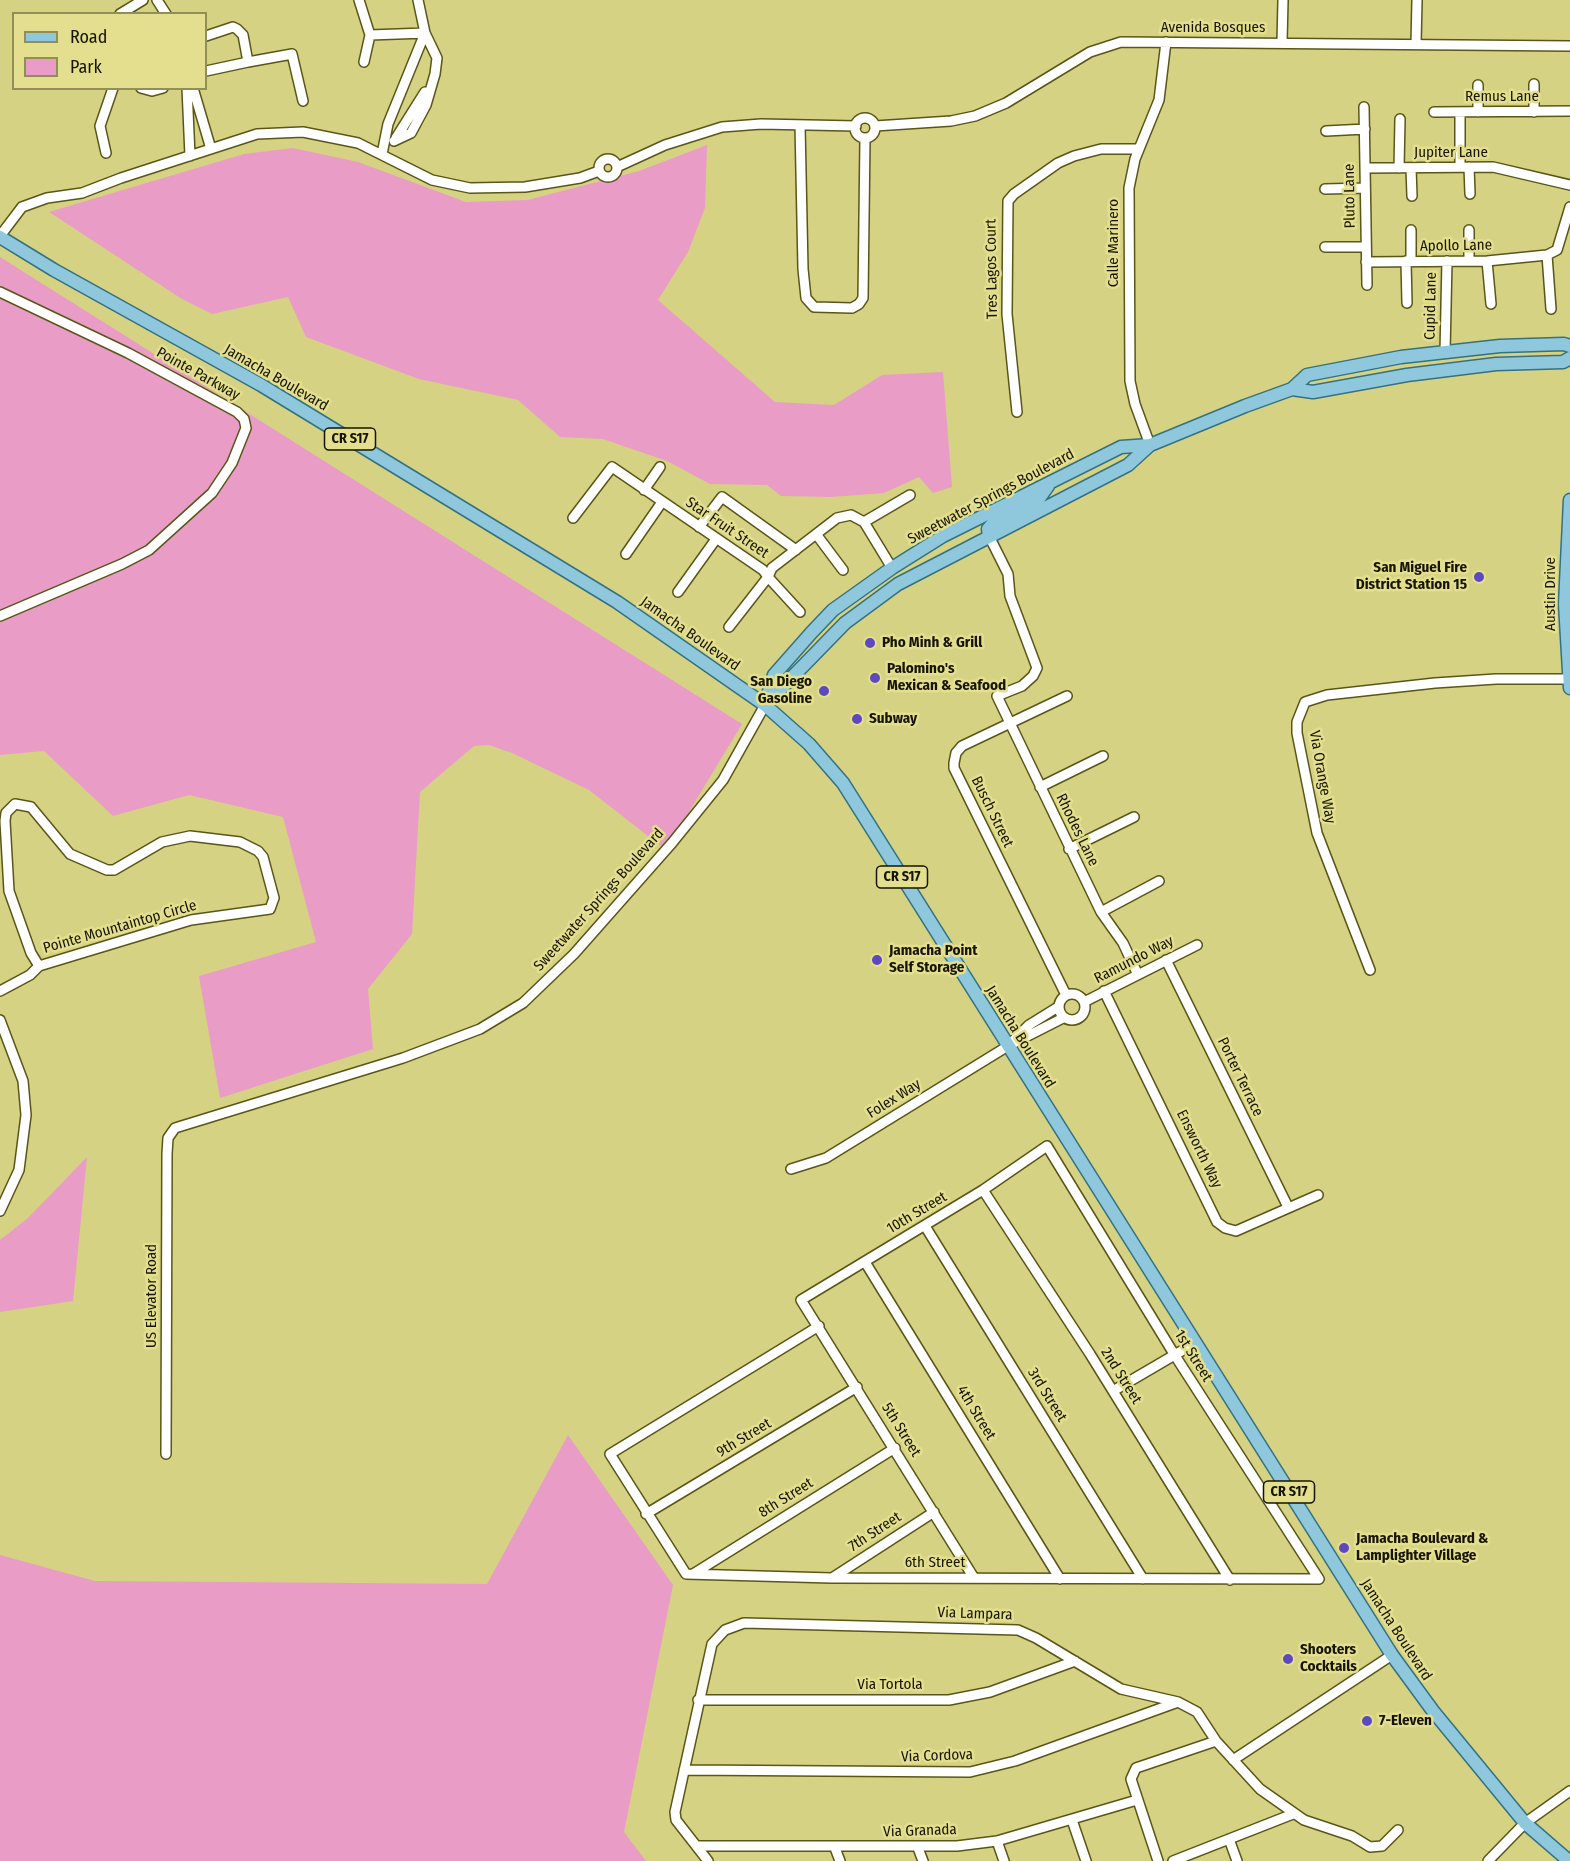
<!DOCTYPE html>
<style>
body{margin:0}
#map{position:relative;width:1570px;height:1861px;overflow:hidden;background:#d6d283;font-family:"Fira Sans Condensed",sans-serif}
canvas{display:block}
.legend{position:absolute;left:12px;top:12px;width:195px;height:78px;box-sizing:border-box;background:#e3df8f;border:2px solid #918e56;margin:0;padding:8px 10px;list-style:none;font-size:18px;color:#171500}
.legend li{display:flex;align-items:center;gap:12px;height:30px}
.legend b{width:30px;border:2px solid #918e56}
</style>
<div id="map">
<canvas width="1570" height="1861"></canvas>
<ul class="legend">
<li><b style="height:8px;background:#8fc8dd"></b>Road</li>
<li><b style="height:16px;background:#e99cc6"></b>Park</li>
</ul>
</div>
<script>
const c = document.querySelector('canvas').getContext('2d');
c.lineJoin = 'round';
function paint(path, color) { c.fillStyle = color; c.fill(path, 'evenodd'); }
const shape = rows => new Path2D(rows.map(r => 'M' + r).join(''));
function trace(path, color, width, dash) { c.strokeStyle = color; c.lineWidth = width; c.lineCap = dash ? 'butt' : 'round'; c.setLineDash(dash || []); c.stroke(path); }
function label(font, color, halo, rows, align = 'center') {
  c.font = font + ' "Fira Sans Condensed",sans-serif'; c.lineWidth = 5; c.setLineDash([]); c.textBaseline = 'middle'; c.strokeStyle = halo; c.fillStyle = color; for (const [text, x, y, turn = 0] of rows) {
    c.save(); c.translate(x, y); c.rotate((+turn || 0) * Math.PI / 180); c.textAlign = isNaN(turn) ? turn : align; if (halo) c.strokeText(text, 0, 0); c.fillText(text, 0, 0); c.restore();
  }
}
const green = shape([
 [707,145,705,208,688,252,658,300,775,402,834,405,882,375,943,372,952,487,933,493,919,477,884,493,831,497,781,496,767,485,710,484,667,461,603,439,560,437,518,400,419,379,306,337,288,297,212,314,182,299,49,212,244,154,293,148,358,162,466,202,528,200,639,171],
 [0,257,742,724,666,850,589,790,512,753,489,745,474,746,420,792,412,934,368,989,373,1049,220,1098,199,976,316,942,283,817,189,795,113,816,44,751,0,755],
 [87,1157,73,1301,0,1312,0,1240,28,1218],
 [568,1435,673,1585,624,1832,646,1861,0,1861,0,1555,95,1581,487,1584]
]);
const minor = shape([
 [157,0,166,14],
 [359,0,370,35,364,62],
 [120,14,143,0],
 [370,35,425,33],
 [206,36,233,27,237,29,243,35,248,62,292,54,303,101],
 [1282,43,1283,0],
 [1416,44,1417,0],
 [206,71,248,62],
 [1478,85,1478,112],
 [141,88,152,91,163,88],
 [187,88,190,156],
 [193,88,211,149],
 [1364,107,1367,285],
 [1434,112,1570,111],
 [1534,112,1534,84],
 '855 128a10 10 0 1 1 20 0a10 10 0 1 1-20 0Z',
 [800,125,803,269,806,298,814,307,852,308,859,304,863,298,865,138],
 [875,126,951,121,975,116,1006,103,1090,52,1121,42,1570,46],
 [1326,131,1365,129],
 [396,138,425,92],
 [394,141,411,133,426,105,435,74,437,58,425,33,418,0],
 [106,153,100,126,113,88],
 [382,154,388,124,425,33],
 '599 168a9 9 0 1 1 18 0a9 9 0 1 1-18 0Z',
 [617,167,665,145,722,127,761,124,856,126],
 [1460,167,1460,112],
 [1469,167,1470,194],
 [1365,168,1493,167,1570,185],
 [1399,168,1400,119],
 [1411,168,1412,196],
 [1325,189,1365,188],
 [1469,230,1469,261],
 [0,236,22,207,47,198,82,193,121,178,257,134,303,132,358,143,432,180,470,188,525,187,580,178,599,171],
 [1325,247,1366,247],
 [1547,255,1551,309],
 [1406,261,1407,303],
 [1411,261,1411,230],
 [1487,261,1491,304],
 [1366,262,1487,261,1547,255,1557,250,1570,207],
 [0,292,128,353,237,412,244,419,246,428,232,463,212,493,149,550,122,564,0,616],
 [1445,352,1447,261],
 [1017,412,1007,314,1008,201,1014,194,1058,163,1074,156,1101,149,1139,149],
 [1150,445,1135,404,1130,381,1129,188,1135,159,1159,100,1166,42],
 [644,490,660,467],
 [573,518,612,467,763,570,768,577,772,568,837,518,851,515,864,522,892,568],
 [864,522,910,495],
 [699,527,722,497,796,550],
 [816,534,843,570],
 [989,536,1008,574,1010,596,1037,668,1033,676,1022,686,997,696,1101,912,1123,943,1137,973],
 [626,554,662,502],
 [678,592,716,539],
 [729,627,768,577,800,612],
 [1040,787,1103,756],
 [1069,849,1134,817],
 [1101,912,1159,881],
 [1166,960,1288,1207],
 [1370,970,1317,833,1297,733,1297,722,1305,702,1327,695,1435,683,1496,679,1569,679],
 [0,991,30,975,39,966,191,920,270,909,274,898,263,857,258,851,240,842,190,836,162,842,114,870,107,870,70,854,31,807,15,804,6,813,5,821,9,891,31,953,39,966],
 [1104,991,1217,1222,1225,1228,1236,1231,1318,1195],
 '1059 1007a13 13 0 1 1 26 0a13 13 0 1 1-26 0Z',
 [1066,995,954,768,954,763,956,753,962,746,1067,696],
 [1084,1002,1197,945],
 [0,1020,23,1081,26,1115,19,1170,0,1211],
 [1012,1042,1029,1025,1058,1007],
 [791,1169,826,1158,1008,1046,1063,1018],
 [983,1190,1090,1354,1230,1580],
 [925,1226,1143,1579],
 [865,1262,1060,1579],
 [819,1326,610,1454,686,1574,832,1578,1319,1579],
 [1113,1391,1195,1343],
 [166,1454,167,1154,168,1138,175,1128,403,1058,480,1029,523,1003,574,954,672,843,723,780,765,705],
 [646,1514,857,1387],
 [693,1574,895,1448],
 [832,1578,934,1512],
 [974,1578,801,1300,983,1190,1047,1146,1174,1354,1319,1579],
 [698,1700,949,1700,990,1692,1075,1661],
 [1233,1760,1392,1655],
 [684,1770,970,1772,1015,1761,1178,1702],
 [1072,1820,1086,1861],
 [1229,1839,1237,1861],
 [997,1841,1004,1861],
 [697,1846,957,1846,997,1841,1137,1800],
 [835,1848,840,1861],
 [918,1848,923,1861],
 [708,1861,676,1820,675,1812,712,1644,725,1630,744,1623,1018,1630,1036,1638,1121,1689,1178,1702,1197,1712,1216,1741,1260,1789,1304,1820,1352,1836,1370,1847,1382,1846,1398,1830],
 [1158,1861,1131,1779,1136,1768,1216,1741],
 [1173,1861,1293,1814],
 [1488,1861,1525,1823,1570,1791]
]);
const major = shape([
 [0,237,54,270,261,385,617,602,765,705,809,744,843,783,1392,1655,1433,1711,1525,1823,1569,1861],
 [1292,389,1313,392,1407,375,1496,364,1563,362,1570,358],
 [1570,500,1565,604,1570,688],
 [989,536,988,529,996,520,1038,500,1048,486],
 [766,701,774,675,812,632,833,610,892,568,943,536,1121,447,1150,445],
 [765,705,845,623,898,584,1128,465,1150,445,1245,406,1292,389,1307,375,1401,357,1500,346,1564,344,1570,346]
]);
const markers = [
 [1479,577,6,"#5e48c0"],
 [870,643,6,"#5e48c0"],
 [875,678,6,"#5e48c0"],
 [824,691,6,"#5e48c0"],
 [857,719,6,"#5e48c0"],
 [877,960,6,"#5e48c0"],
 [1344,1548,6,"#5e48c0"],
 [1288,1659,6,"#5e48c0"],
 [1367,1721,6,"#5e48c0"]
];
const shields = [
 [350,439,51],
 [902,877,51],
 [1289,1492,51]
];
const shieldNames = [
 ["CR S17",350,439],
 ["CR S17",902,877],
 ["CR S17",1289,1492]
];
const streetNames = [
 ["Avenida Bosques",1213,28],
 ["Remus Lane",1502,97],
 ["Jupiter Lane",1451,153],
 ["Pluto Lane",1350,196,-91],
 ["Calle Marinero",1114,243,-90],
 ["Apollo Lane",1456,246,-1],
 ["Tres Lagos Court",992,269,-91],
 ["Cupid Lane",1431,306,-89],
 ["Pointe Parkway",198,374,29],
 ["Jamacha Boulevard",276,378,30],
 ["Sweetwater Springs Boulevard",991,497,-28],
 ["Star Fruit Street",727,528,34],
 ["Austin Drive",1551,594,-90],
 ["Jamacha Boulevard",690,634,35],
 ["Via Orange Way",1322,777,80],
 ["Busch Street",992,812,64],
 ["Rhodes Lane",1077,830,64],
 ["Sweetwater Springs Boulevard",599,900,-48],
 ["Pointe Mountaintop Circle",120,927,-16],
 ["Ramundo Way",1134,960,-27],
 ["Jamacha Boulevard",1020,1037,58],
 ["Porter Terrace",1240,1077,64],
 ["Folex Way",894,1099,-32],
 ["Ensworth Way",1199,1149,64],
 ["10th Street",917,1213,-31],
 ["US Elevator Road",152,1296,-90],
 ["1st Street",1193,1356,58],
 ["2nd Street",1121,1376,58],
 ["3rd Street",1047,1395,58],
 ["4th Street",976,1413,59],
 ["5th Street",901,1430,58],
 ["9th Street",744,1438,-31],
 ["8th Street",786,1498,-32],
 ["7th Street",875,1532,-33],
 ["6th Street",935,1563],
 ["Via Lampara",975,1614,2],
 ["Jamacha Boulevard",1396,1630,57],
 ["Via Tortola",890,1685],
 ["Via Cordova",937,1756,-2],
 ["Via Granada",920,1831,-2]
];
const poiNames = [
 ["San Miguel Fire",1467,568,"right"],
 ["District Station 15",1467,585,"right"],
 ["Pho Minh & Grill",882,643],
 ["Palomino's",887,669],
 ["Mexican & Seafood",887,686],
 ["San Diego",812,682,"right"],
 ["Gasoline",812,699,"right"],
 ["Subway",869,719],
 ["Jamacha Point",889,951],
 ["Self Storage",889,968],
 ["Jamacha Boulevard &",1356,1539],
 ["Lamplighter Village",1356,1556],
 ["Shooters",1300,1650],
 ["Cocktails",1300,1667],
 ["7-Eleven",1379,1721]
];
paint(green, '#e99cc6');
trace(minor, '#595618', 12);
trace(major, '#347181', 15);
trace(minor, '#fff', 9);
trace(major, '#8fc8dd', 12);
for (const [x, y, r, color] of markers) { const dot = new Path2D(); dot.arc(x, y, r, 0, 2 * Math.PI); c.fillStyle = color; c.fill(dot); trace(dot, '#e3df8f', 2); }
for (const [x, y, w] of shields) { const box = new Path2D(); box.roundRect(x - w / 2, y - 11, w, 22, 4.5); c.fillStyle = '#e3df8f'; c.fill(box); trace(box, '#171500', 1.5); }
label('bold 14px', '#171500', null, shieldNames);
label('15px', '#171500', '#e3df8f', streetNames);
label('bold 15px', '#171500', '#e3df8f', poiNames, 'left');
</script>
